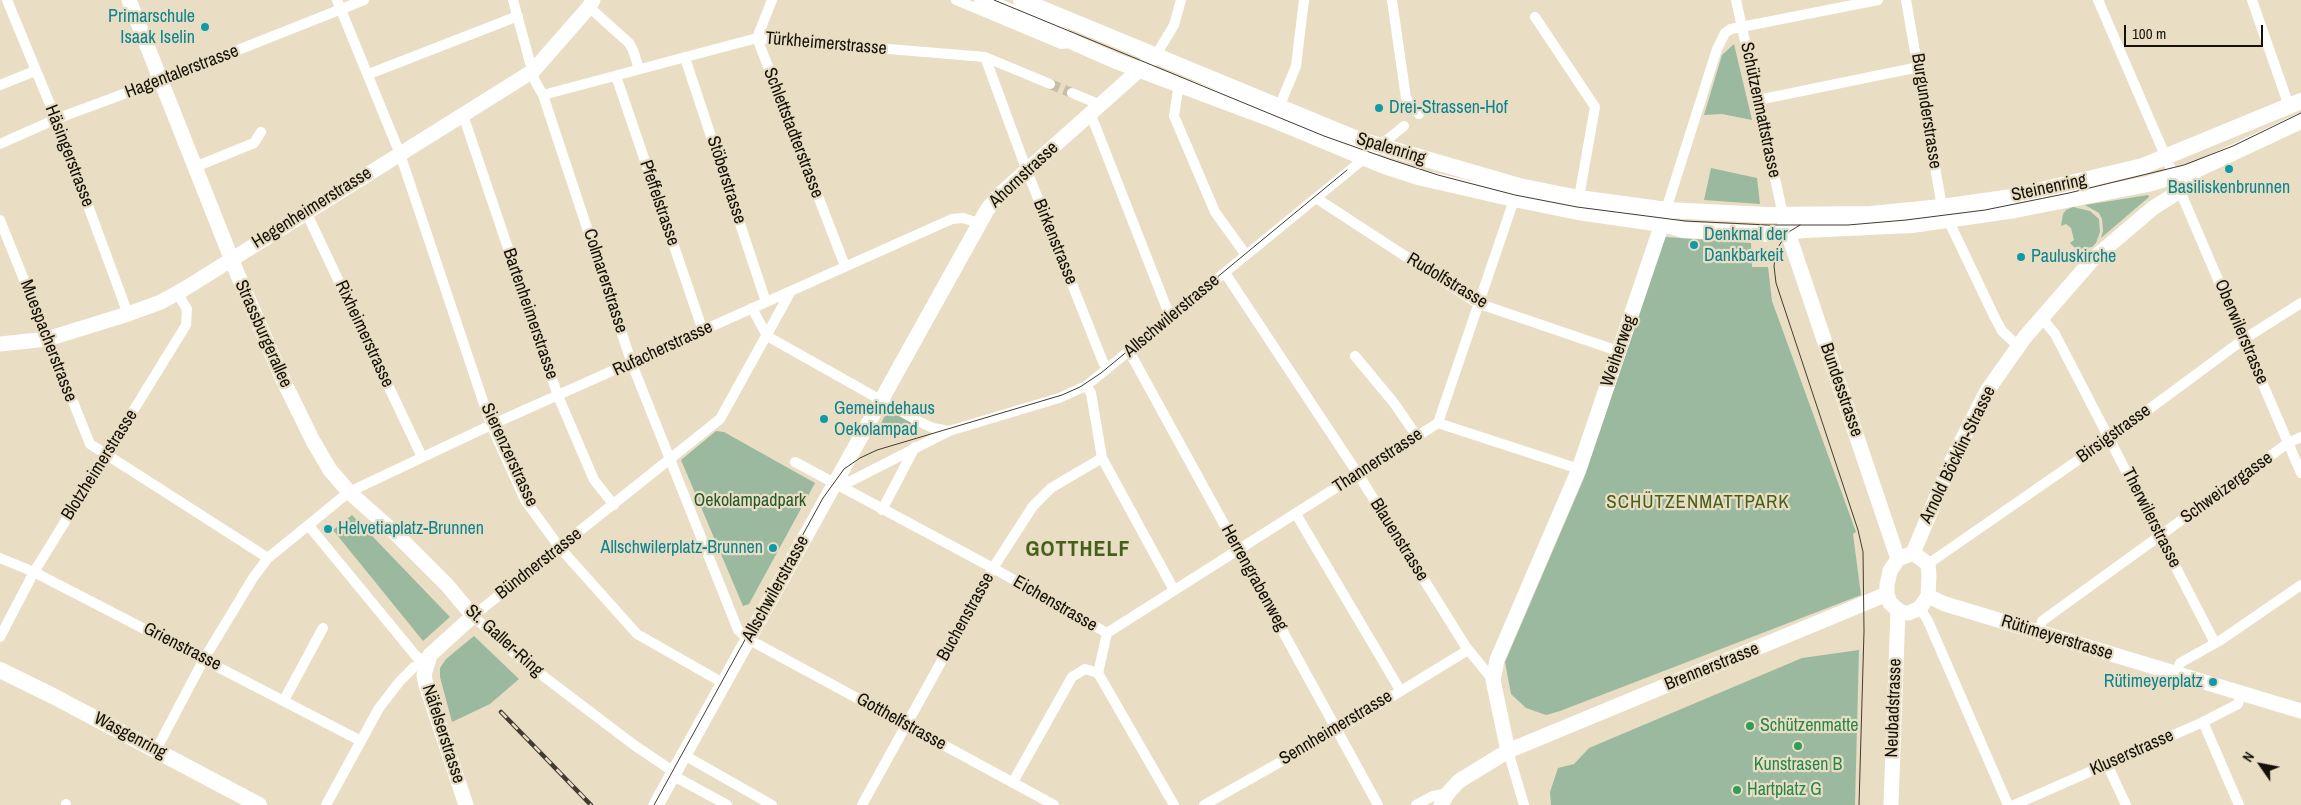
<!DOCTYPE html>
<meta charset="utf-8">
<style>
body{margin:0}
#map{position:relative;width:2301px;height:805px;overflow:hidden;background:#e9dec4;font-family:"Archivo Narrow",sans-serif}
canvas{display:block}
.north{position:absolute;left:2236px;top:740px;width:50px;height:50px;-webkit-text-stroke:4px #e9dec4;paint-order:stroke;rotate:303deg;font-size:14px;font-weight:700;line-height:20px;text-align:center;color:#151108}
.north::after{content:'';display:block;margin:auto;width:18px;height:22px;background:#151108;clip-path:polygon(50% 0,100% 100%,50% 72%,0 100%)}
.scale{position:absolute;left:2124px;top:25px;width:139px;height:22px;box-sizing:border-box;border:2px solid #151108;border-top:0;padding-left:6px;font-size:15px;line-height:18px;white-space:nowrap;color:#151108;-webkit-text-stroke:4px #e9dec4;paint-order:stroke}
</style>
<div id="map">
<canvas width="2301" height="805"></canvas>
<div class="north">N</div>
<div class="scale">100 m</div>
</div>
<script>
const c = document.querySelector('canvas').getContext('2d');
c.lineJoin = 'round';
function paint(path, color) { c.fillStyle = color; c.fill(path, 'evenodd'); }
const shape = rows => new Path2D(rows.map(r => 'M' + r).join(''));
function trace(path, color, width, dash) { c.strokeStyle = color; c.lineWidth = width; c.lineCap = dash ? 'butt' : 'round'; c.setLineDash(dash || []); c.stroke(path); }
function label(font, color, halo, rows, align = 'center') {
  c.font = font + ' "Archivo Narrow",sans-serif'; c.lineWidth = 4.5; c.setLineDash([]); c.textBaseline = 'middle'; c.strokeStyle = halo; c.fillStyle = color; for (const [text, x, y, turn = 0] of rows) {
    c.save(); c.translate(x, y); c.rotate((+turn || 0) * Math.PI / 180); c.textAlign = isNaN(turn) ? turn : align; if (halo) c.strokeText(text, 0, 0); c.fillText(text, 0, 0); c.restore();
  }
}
const green = shape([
 [1734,44,1752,120,1722,114,1704,115,1722,55],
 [1711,168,1757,178,1760,204,1704,200],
 [2148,195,2149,197,2101,238,2103,231,2102,219,2099,213,2085,205],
 [2073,207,2090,211,2099,219,2100,232,2096,243,2092,247,2079,249,2074,247,2070,243,2074,240,2071,228,2066,224,2061,226,2063,214,2066,210],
 [1665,237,1751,243,1752,267,1768,267,1772,301,1856,532,1853,534,1861,595,1560,711,1546,715,1526,708,1511,694,1505,662,1584,478],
 [889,408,918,425,880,428,879,427],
 [716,431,724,432,815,483,749,604,743,606,681,460],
 [352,515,450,617,423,641,333,530],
 [474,636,519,679,490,704,452,722,440,677,440,668,446,659],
 [1859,650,1855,805,1551,805,1550,792,1558,768,1574,764,1589,748,1802,658]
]);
const streetTunnel = shape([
 [1050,84,1072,93]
]);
const street = shape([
 [7,0,56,119,128,314],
 [337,0,400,154,491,425,525,500,560,548,637,634,723,683],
 [513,0,535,81,543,95,632,364,738,630,748,639,1054,805],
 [772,0,757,38,845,266],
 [956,0,1061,44,1071,43],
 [1392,0,1406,98,1419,114],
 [1736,0,1783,215],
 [1906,0,1942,207,1995,318,2002,331,2018,346],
 [2098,0,2174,176],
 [2252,0,2289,106],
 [589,7,629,43,633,50,639,69],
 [1535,17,1595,107,1578,203],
 [1156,55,1174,25,1181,0],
 [985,57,1027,171,1103,362,1108,368],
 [685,58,766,302],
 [369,74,518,16],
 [616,76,703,331],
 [1179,83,1174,116,1215,212,1246,255],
 [0,85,35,71],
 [1072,93,1101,105],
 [543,95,757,38,985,57,1050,84],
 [1758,100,1919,67],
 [1277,112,1296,66,1304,0],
 [463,115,558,396,594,480,614,505],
 [1091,115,1167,309,1173,316],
 [0,144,56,119,175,75,364,0],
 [195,167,254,143,261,132],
 [2180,191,2301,473],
 [1316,198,1477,303,1618,351],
 [306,212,422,457],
 [1665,213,1717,49,1725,33,1731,29,1878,0],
 [0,220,90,444,268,558],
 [1225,273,1358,474,1466,647,1493,680],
 [752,308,767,336],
 [2041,317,2055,334,2215,643],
 [767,336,918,421,933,428,949,431],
 [1129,351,1378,805],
 [1355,356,1394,403,1416,435],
 [1086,386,1091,393,1102,458,1174,590],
 [1438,423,1579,469],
 [795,462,993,568,1107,633],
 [834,483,851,481,949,431,1059,398,1086,386,1404,126],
 [882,510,915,447],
 [1296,514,1400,690],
 [309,526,416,656,427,662],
 [0,558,34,572,361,741],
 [1928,564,2110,438,2244,339,2301,303],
 [1920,608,1928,621,2008,805],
 [2039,632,2042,621,2288,443,2301,437],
 [1107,633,1438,423,1516,194],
 [1107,633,1098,673,1174,805],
 [0,637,34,572,186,325,187,309,177,293],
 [2176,673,2180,663,2221,640,2301,585],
 [284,700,323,628],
 [2203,722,2239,805],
 [156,750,204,659,253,578,268,558,349,492,491,425,952,219,963,218,979,223],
 [1508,751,1524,805],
 [684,755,772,805],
 [2107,764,2126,805],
 [674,772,634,745,522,660,473,616,720,419,791,291],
 [672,775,727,805],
 [1013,782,1072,677,1085,669,1098,673],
 [66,805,66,804],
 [326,805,379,708,400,681,414,667,427,662],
 [862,805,993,568,1033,506,1051,488,1102,458],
 [1204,805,1337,730,1468,650],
 [1416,805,1433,796,1448,793],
 [2014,805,2203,722,2238,704,2241,693]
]);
const secondary = shape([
 [129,0,237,273,284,382,313,441,330,470,349,492,394,532,447,585,473,616,430,655,424,675,426,685,466,805],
 [1784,221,1898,559],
 [0,344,47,339,128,314,161,302,186,288,533,71,589,7,593,0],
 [1913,553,1954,456,1987,391,2025,337,2093,259,2153,208,2180,191,2191,180,2196,170],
 [1913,553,1928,564,1929,576,1928,596,1920,608,1909,613,1904,613,1898,610,1890,603,1887,594,1887,585,1890,571,1898,559,1913,553],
 [1928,596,1945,604,2301,711],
 [1508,751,1493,680,1497,660,1579,469,1662,224],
 [656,805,987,210,998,196,1156,55],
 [1441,805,1448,793,1459,781,1508,751,1887,594],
 [1891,805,1898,610]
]);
const primary = shape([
 [982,0,1052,29,1075,43,1116,61,1274,120,1387,167,1418,177,1514,199,1578,212,1662,224,1684,230,1770,234,1804,230,1912,225,2015,210,2148,184,2196,170,2301,121],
 [1021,0,1357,139,1519,186,1579,198,1667,210,1766,215,1871,214,1942,207,2012,197,2143,166,2301,101],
 [0,670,53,696,259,805]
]);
const tram = shape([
 [994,0,1324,136,1389,159,1438,175,1515,195,1577,207,1685,221,1768,225,1848,225,1906,220,1985,210,2069,193,2184,165,2233,146,2301,113],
 [1800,225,1787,233,1777,249,1774,266,1776,283,1858,530,1863,552,1864,631,1859,805],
 [654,805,823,498,844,469,860,458,877,450,1062,395,1080,387,1101,373,1347,170]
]);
const rail = shape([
 [501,712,591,805]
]);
const markers = [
 [205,27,5,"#0f9aa8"],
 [1379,108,5,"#0f9aa8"],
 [2229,169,5,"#0f9aa8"],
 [1694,245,5,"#0f9aa8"],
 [2021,257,5,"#0f9aa8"],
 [824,419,5,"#0f9aa8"],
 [328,529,5,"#0f9aa8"],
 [773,548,5,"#0f9aa8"],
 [2213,682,5,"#0f9aa8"],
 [1750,726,5,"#2e9e5b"],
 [1798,746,5,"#2e9e5b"],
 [1737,790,5,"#2e9e5b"]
];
const cultureNames = [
 ["Primarschule",195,17,"right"],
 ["Isaak Iselin",195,38,"right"],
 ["Drei-Strassen-Hof",1389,108],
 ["Basiliskenbrunnen",2229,188,"center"],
 ["Denkmal der",1704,235],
 ["Dankbarkeit",1704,256],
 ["Pauluskirche",2031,257],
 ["Gemeindehaus",834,409],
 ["Oekolampad",834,430],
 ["Helvetiaplatz-Brunnen",338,529],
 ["Allschwilerplatz-Brunnen",763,548,"right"],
 ["Rütimeyerplatz",2203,682,"right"]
];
const streetNames = [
 ["Türkheimerstrasse",826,44,5],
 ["Hagentalerstrasse",182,72,-21],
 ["Schützenmattstrasse",1760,110,78],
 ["Burgunderstrasse",1926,111,81],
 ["Schlettstadterstrasse",793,133,69],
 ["Spalenring",1391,149,17],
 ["Häsingerstrasse",69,156,69],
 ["Ahornstrasse",1024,175,-43],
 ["Stöberstrasse",726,180,72],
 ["Steinenring",2049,188,-12],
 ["Pfeffelstrasse",659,203,71],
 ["Hegenheimerstrasse",312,208,-32],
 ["Birkenstrasse",1055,242,68],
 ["Colmarerstrasse",605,281,72],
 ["Rudolfstrasse",1447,281,31],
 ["Bartenheimerstrasse",530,314,71],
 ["Allschwilerstrasse",1172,316,-40],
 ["Oberwilerstrasse",2241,332,67],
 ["Strassburgerallee",263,334,66],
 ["Rixheimerstrasse",364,334,65],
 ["Muespacherstrasse",48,341,69],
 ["Rufacherstrasse",663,349,-25],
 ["Weiherweg",1619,351,-71],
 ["Bundesstrasse",1841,390,71],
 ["Birsigstrasse",2114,434,-36],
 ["Sierenzerstrasse",509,455,65],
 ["Arnold Böcklin-Strasse",1958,455,-64],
 ["Thannerstrasse",1378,461,-33],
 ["Blotzheimerstrasse",100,465,-58],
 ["Schweizergasse",2227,488,-36],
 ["Therwilerstrasse",2151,518,63],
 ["Blauenstrasse",1399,540,58],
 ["Bündnerstrasse",539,564,-38],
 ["Herrengrabenweg",1254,578,61],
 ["Allschwilerstrasse",776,589,-61],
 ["Eichenstrasse",1055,604,30],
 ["Buchenstrasse",966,617,-61],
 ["Rütimeyerstrasse",2057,638,17],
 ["St. Galler-Ring",504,641,42],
 ["Grienstrasse",182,647,27],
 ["Brennerstrasse",1712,667,-22],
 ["Neubadstrasse",1894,708,-88],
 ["Gotthelfstrasse",901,722,29],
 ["Sennheimerstrasse",1336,728,-31],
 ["Näfelserstrasse",443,734,72],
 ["Wasgenring",130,736,28],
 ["Kluserstrasse",2132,753,-24]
];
const parkNames = [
 ["Oekolampadpark",750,501]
];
const leisureNames = [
 ["Schützenmatte",1760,726],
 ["Kunstrasen B",1798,765,"center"],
 ["Hartplatz G",1747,790]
];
const neighbourhoodNames = [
 ["SCHÜTZENMATTPARK",1698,503]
];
const districtNames = [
 ["GOTTHELF",1078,550]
];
paint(green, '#9bb99e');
trace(streetTunnel, '#c9bfa8', 10, [10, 5]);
trace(street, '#fff', 10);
trace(secondary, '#fff', 15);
trace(primary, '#fff', 16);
trace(tram, '#423c30', 1);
trace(rail, '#423c30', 4.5);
trace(rail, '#e9dec4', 2.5, [8]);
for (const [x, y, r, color] of markers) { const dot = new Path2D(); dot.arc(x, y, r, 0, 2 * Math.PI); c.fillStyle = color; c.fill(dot); trace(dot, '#e9dec4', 2); }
label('18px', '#0d838f', '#e9dec4', cultureNames, 'left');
label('18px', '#151108', '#e9dec4', streetNames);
label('18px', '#24582d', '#e9dec4', parkNames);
label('18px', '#27864d', '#e9dec4', leisureNames, 'left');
c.letterSpacing = '1px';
label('19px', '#46601c', '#e9dec4', neighbourhoodNames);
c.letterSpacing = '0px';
c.letterSpacing = '1px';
label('bold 22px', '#46601c', '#e9dec4', districtNames);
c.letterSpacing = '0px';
</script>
